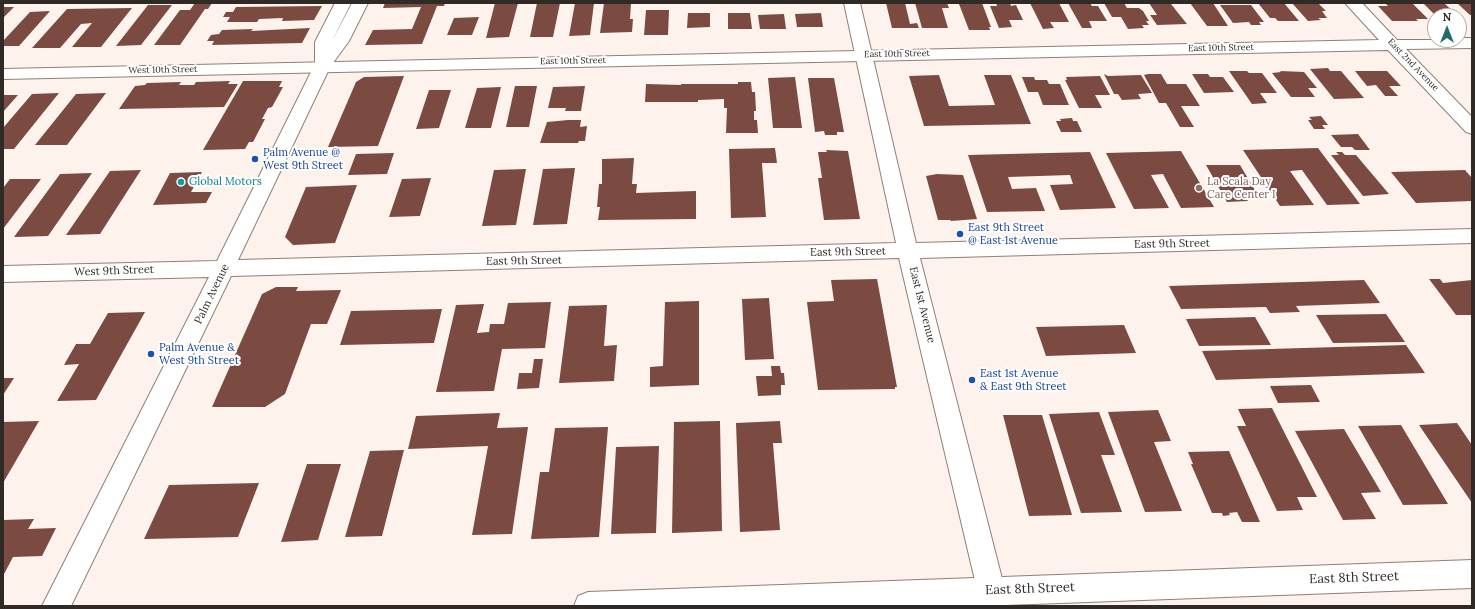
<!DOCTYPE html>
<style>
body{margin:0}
#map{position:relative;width:1475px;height:609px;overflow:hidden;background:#fef2ec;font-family:Lora,serif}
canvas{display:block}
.frame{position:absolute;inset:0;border:4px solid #302a26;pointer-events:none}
.north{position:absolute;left:1427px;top:8px;width:40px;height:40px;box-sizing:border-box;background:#fff;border:1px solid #acaaa8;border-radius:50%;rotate:0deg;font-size:11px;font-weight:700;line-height:16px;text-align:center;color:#302a26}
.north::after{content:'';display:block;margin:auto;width:14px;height:18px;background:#216c69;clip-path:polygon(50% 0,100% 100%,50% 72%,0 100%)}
</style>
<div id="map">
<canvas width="1475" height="609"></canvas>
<div class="frame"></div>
<div class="north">N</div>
</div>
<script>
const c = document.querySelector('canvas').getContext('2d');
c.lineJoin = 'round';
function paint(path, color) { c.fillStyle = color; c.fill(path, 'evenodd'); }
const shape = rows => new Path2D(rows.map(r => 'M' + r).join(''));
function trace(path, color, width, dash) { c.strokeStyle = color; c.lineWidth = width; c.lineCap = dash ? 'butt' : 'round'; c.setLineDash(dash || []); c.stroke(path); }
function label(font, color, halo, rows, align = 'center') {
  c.font = font + ' Lora,serif'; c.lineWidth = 4; c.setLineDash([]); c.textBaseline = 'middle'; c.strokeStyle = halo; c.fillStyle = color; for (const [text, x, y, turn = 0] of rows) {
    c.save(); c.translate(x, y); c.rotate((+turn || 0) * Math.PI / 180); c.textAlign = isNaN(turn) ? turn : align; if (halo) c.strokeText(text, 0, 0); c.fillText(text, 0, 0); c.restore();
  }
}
const building = shape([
 [195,3,212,3,208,9,205,9,180,45,154,45,180,10,190,10],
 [385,3,445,3,444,6,437,6,422,44,365,45,373,30,412,29,421,7,383,8],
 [495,3,518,3,509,37,486,38],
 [537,3,560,3,553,37,530,37],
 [575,3,594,3,590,35,569,36],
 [604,3,631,3,630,19,633,19,632,32,600,33],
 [886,3,905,3,910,24,917,23,919,28,892,28],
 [915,3,947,3,949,8,942,8,948,28,922,28],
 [982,3,991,27,989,27,990,30,969,30,959,4],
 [996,3,1010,3,1011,6,1016,5,1023,20,1009,20,1012,27,999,28,990,6,997,6],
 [1030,3,1059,3,1069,22,1050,22,1054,28,1043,29],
 [1068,3,1090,3,1092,6,1098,6,1107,21,1089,21,1092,28,1082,28],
 [1104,3,1124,3,1127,8,1139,8,1143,11,1149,21,1146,21,1149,25,1142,25,1144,28,1128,29,1121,17,1112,17],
 [1149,3,1171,4,1187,24,1157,25,1150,15,1157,15],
 [1190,3,1213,3,1228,26,1207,26],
 [1258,3,1284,3,1299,21,1278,21,1275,18,1270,18],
 [1292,3,1318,3,1326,11,1322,11,1327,18,1318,18,1321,20,1308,21],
 [1385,3,1412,3,1428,19,1416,19,1418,21,1392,21,1378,6,1388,6],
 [1423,3,1444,3,1458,16,1436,16],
 [1457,3,1472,3,1472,15,1470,15],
 [148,5,172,5,141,45,116,46],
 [1220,5,1251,5,1264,22,1259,22,1261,25,1251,25,1249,22,1233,23],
 [322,6,314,20,282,21,283,18,259,19,257,22,227,22,230,17,223,17,226,12,233,12,236,7],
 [3,7,14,7,3,18],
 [132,8,101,47,72,47,92,23,81,24,60,48,32,48,67,9],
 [646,10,669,10,668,35,644,35],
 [50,11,19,46,3,46,3,41,30,12],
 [688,13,710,13,710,27,687,28],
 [728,13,750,13,752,29,728,29],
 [821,13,823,27,797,27,795,14],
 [784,14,786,29,760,29,758,15],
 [479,17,472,35,447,35,454,18],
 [310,28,302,43,212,45,214,41,207,41,211,35,219,34,222,30,253,29,251,31],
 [1328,68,1330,71,1341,71,1364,98,1334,99,1310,69],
 [1229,71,1247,71,1249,73,1262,73,1277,93,1260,93,1267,103,1252,104],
 [1280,71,1304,72,1317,88,1308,88,1315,97,1291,97,1272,73,1281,72],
 [1355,71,1387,71,1401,86,1389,86,1398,96,1385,96,1376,85,1367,86],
 [1104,74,1108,76,1141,75,1152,93,1138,94,1141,99,1122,100,1118,94,1114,94],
 [1148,74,1161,74,1167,84,1186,84,1200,106,1181,106,1194,127,1180,127,1166,103,1159,103,1144,75],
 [1192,74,1208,74,1210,77,1223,77,1234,92,1204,93],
 [939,75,949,106,995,105,984,75,1011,75,1031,124,924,126,909,76],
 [404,76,378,146,328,147,356,82,364,77],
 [1100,76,1110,95,1095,95,1102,108,1079,108,1065,80,1067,80,1066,77],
 [795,77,802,128,773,128,768,78],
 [1022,77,1034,77,1035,80,1047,80,1049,84,1060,84,1069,105,1043,105,1038,92,1028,92],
 [808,78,834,78,844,132,837,132,837,135,825,135,824,131,815,132],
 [230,81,228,84,238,84,224,107,119,109,135,86,145,85,147,83,181,82,179,85,194,85,196,82],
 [243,81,282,81,279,87,283,87,272,107,268,108,262,119,265,119,253,142,249,142,245,149,203,150],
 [738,82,751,82,752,92,755,92,756,111,754,111,754,120,757,120,758,133,726,133,727,108,724,108,724,99,698,100,698,102,645,102,646,84,681,85,681,84,738,84],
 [515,86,537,86,529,127,506,127],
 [585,86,581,111,565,111,566,108,548,108,553,87],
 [501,87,491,128,465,128,477,88],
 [429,90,451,90,439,128,416,129],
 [59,93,14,149,3,149,3,128,32,94],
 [106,93,67,145,35,145,76,94],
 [3,95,18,95,3,112],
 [1321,116,1328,125,1322,125,1325,129,1314,129,1308,120,1312,120,1309,117],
 [1072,118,1073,121,1077,121,1082,132,1061,132,1056,121,1061,121,1060,119],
 [568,120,581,120,580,127,587,126,585,141,579,141,578,143,540,143,547,122],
 [1358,134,1370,150,1355,150,1352,147,1341,147,1331,135],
 [775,148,777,163,762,163,766,217,731,218,729,149],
 [1318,148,1360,204,1327,205,1302,170,1290,171,1314,205,1280,206,1243,150],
 [826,150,848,151,860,219,824,220,818,178,822,178,818,152,827,152],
 [1181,151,1214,207,1181,208,1163,174,1151,175,1169,208,1134,209,1106,153],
 [1090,152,1116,208,1060,210,1050,185,1073,184,1070,175,1008,177,1012,189,1036,188,1045,211,987,212,968,155],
 [1336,152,1342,152,1345,155,1356,155,1389,194,1363,196,1331,155,1339,155],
 [394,153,387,174,348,175,356,154],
 [634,158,632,184,637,184,636,193,696,191,696,219,598,220,600,207,597,207,599,184,602,184,602,159],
 [1206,165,1240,165,1259,197,1245,197,1248,201,1227,202],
 [575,168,567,224,533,225,543,169],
 [526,169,516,225,482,226,494,170],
 [141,170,100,234,66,235,110,171],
 [1465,170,1472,178,1472,201,1416,203,1391,172],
 [202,172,191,192,212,192,206,203,153,205,170,173],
 [92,173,48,236,14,237,60,174],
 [937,174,963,175,977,219,951,221,950,220,938,220,926,176],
 [431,178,420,216,389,217,402,179],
 [10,179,41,179,3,229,3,188],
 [357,185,335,243,293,245,285,237,306,187],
 [877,279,897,387,895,387,895,389,818,390,807,302,834,301,831,280],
 [1429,279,1440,279,1443,283,1472,280,1472,315,1456,315],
 [1364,280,1380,303,1296,306,1300,312,1270,313,1266,307,1181,309,1169,286],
 [276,287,298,287,296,291,341,290,327,324,311,324,285,394,265,407,212,407,262,294],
 [769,298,774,359,745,360,742,299],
 [699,301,699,385,650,387,650,367,663,366,665,302],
 [551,302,545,348,502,349,494,391,436,392,456,305,484,304,477,333,489,332,490,324,504,324,508,303],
 [607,305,604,346,617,345,614,381,559,383,569,306],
 [442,309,434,343,340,345,351,311],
 [145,312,96,400,57,401,79,364,64,365,76,344,90,344,108,313],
 [1386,314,1405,342,1333,343,1316,315],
 [1255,317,1271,345,1199,346,1186,319],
 [1124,325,1136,353,1046,356,1036,327],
 [1406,345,1425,373,1216,380,1202,351],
 [534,359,543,359,539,388,517,389,519,373,532,373],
 [771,366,780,366,781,373,784,373,785,385,781,385,781,395,758,396,756,376,772,376],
 [3,378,14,378,3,395],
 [1311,385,1320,402,1278,403,1270,386],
 [1272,408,1317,497,1297,497,1303,510,1277,511,1237,426,1246,426,1238,409],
 [1158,410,1171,441,1154,442,1182,511,1145,512,1108,412],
 [1099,412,1115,455,1101,455,1122,512,1081,513,1049,414],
 [500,413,497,428,528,427,512,534,472,535,488,446,408,449,416,416],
 [1003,415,1042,415,1072,515,1029,516],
 [39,421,3,483,3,422],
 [720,421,722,531,672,533,674,422],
 [780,421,782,443,773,443,780,530,740,532,736,423],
 [1457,423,1472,445,1472,503,1419,425],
 [1401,425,1448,504,1403,505,1358,426],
 [608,427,599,537,531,539,540,472,549,472,555,428],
 [1344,429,1381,492,1361,493,1376,519,1343,520,1295,431],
 [659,446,656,533,611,534,616,447],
 [404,450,382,536,345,537,370,451],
 [1229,451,1260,522,1242,522,1237,512,1229,513,1230,515,1223,516,1222,513,1212,513,1191,464,1193,464,1188,452],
 [307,464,341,464,318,540,281,542],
 [259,483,238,537,144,539,169,485],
 [34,519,28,529,56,528,42,556,13,557,3,576,3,520]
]);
const street = shape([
 [1345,3,1362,3,1397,40,1459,40,1459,38,1472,38,1472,48,1406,49,1472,117,1472,134,1466,132,1388,50,3,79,3,69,1379,40,1345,3],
 [1472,560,1472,588,978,606,574,606,578,596,588,592,1472,560]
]);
const secondary = shape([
 [335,3,351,3,331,43,352,3,368,3,349,41,330,67,238,260,896,243,844,3,860,3,916,243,1472,229,1472,243,920,258,1009,606,981,606,899,258,231,276,71,606,42,606,209,277,3,282,3,266,217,261,315,64,315,42,335,3]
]);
const markers = [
 [255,159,4,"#1a4fb4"],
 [181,182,4,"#0f9aa8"],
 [1199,188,4,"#8d6e63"],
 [960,234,4,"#1a4fb4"],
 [151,354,4,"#1a4fb4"],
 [972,380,4,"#1a4fb4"]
];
const farStreetnames = [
 ["East 10th Street",1221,48,-1],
 ["East 10th Street",897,54,-1],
 ["East 10th Street",573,61,-1],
 ["East 2nd Avenue",1413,65,46],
 ["West 10th Street",163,70,-1]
];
const transitNames = [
 ["Palm Avenue @",263,153],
 ["West 9th Street",263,166],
 ["East 9th Street",968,228],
 ["@ East 1st Avenue",968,241],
 ["Palm Avenue &",159,348],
 ["West 9th Street",159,361],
 ["East 1st Avenue",980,374],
 ["& East 9th Street",980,387]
];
const cultureNames = [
 ["Global Motors",189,182]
];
const educationNames = [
 ["La Scala Day",1207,182],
 ["Care Center I",1207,195]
];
const streetNames = [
 ["East 9th Street",1172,244,-1],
 ["East 9th Street",848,252,-1],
 ["East 9th Street",524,261,-1],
 ["West 9th Street",114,271,-2],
 ["Palm Avenue",212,294,-64],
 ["East 1st Avenue",922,305,76]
];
const nearStreetnames = [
 ["East 8th Street",1354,578,-2],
 ["East 8th Street",1030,589,-2]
];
paint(building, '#7b4a41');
trace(street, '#907f76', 2);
trace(secondary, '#907f76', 2);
paint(street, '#fff');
paint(secondary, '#fff');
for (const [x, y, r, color] of markers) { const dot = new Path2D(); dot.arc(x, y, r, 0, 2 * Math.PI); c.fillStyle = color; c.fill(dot); trace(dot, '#fff', 1.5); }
label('9px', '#302a26', '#fff', farStreetnames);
label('11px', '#164399', '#fff', transitNames, 'left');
label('11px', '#0d838f', '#fff', cultureNames, 'left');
label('11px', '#785e54', '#fff', educationNames, 'left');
label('11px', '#302a26', '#fff', streetNames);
label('13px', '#302a26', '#fff', nearStreetnames);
</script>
